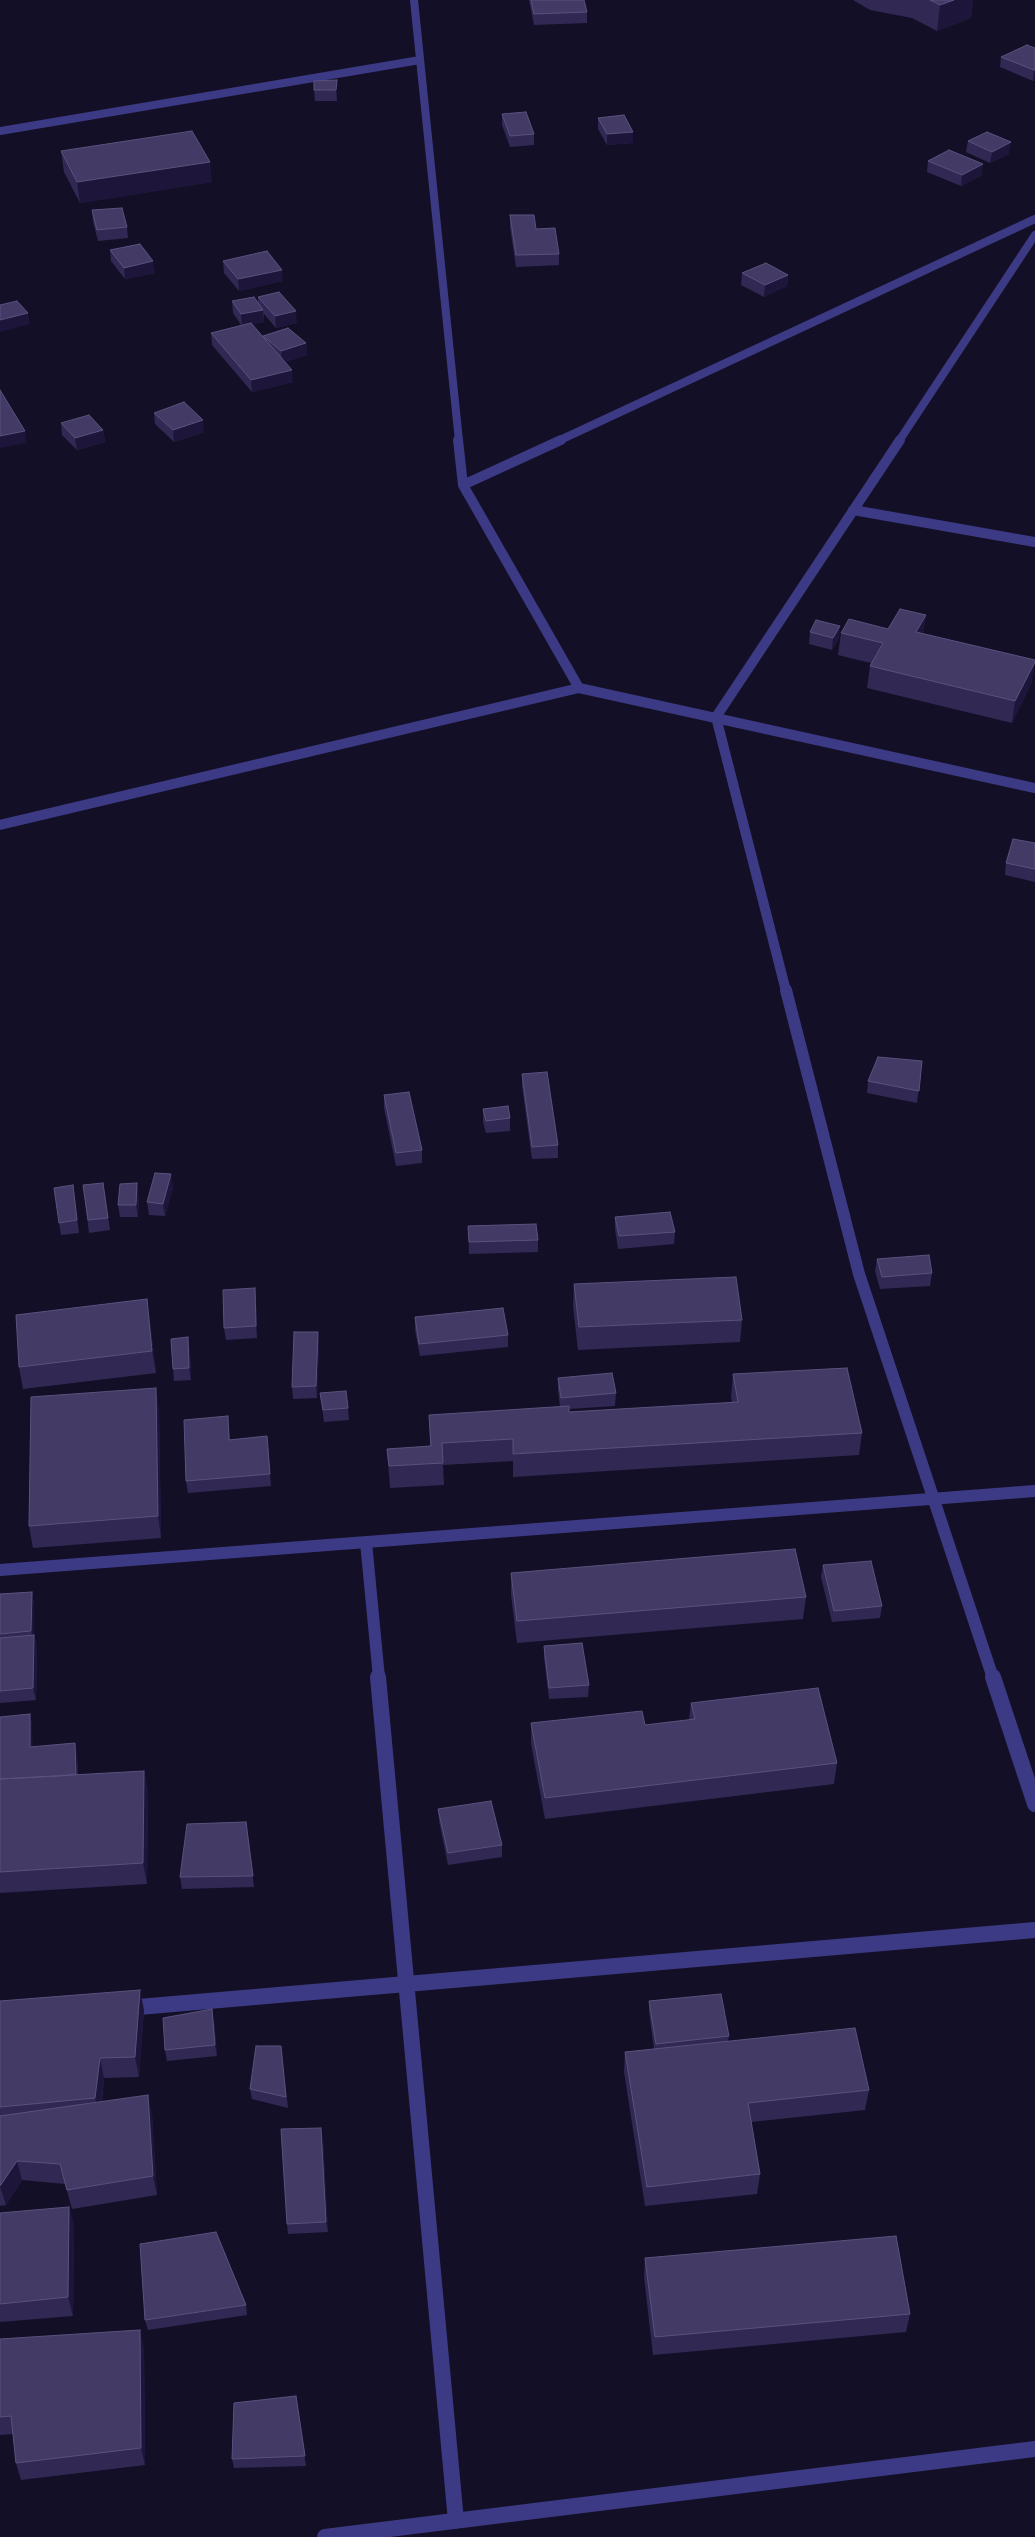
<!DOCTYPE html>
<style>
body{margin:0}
canvas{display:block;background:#130f26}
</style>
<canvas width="1035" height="2537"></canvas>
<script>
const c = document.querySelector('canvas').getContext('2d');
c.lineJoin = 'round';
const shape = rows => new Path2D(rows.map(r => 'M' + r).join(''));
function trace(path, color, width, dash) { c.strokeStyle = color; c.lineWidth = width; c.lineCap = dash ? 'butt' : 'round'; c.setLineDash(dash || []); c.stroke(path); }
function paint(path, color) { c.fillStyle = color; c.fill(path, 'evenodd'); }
const minorFar3 = shape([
 [414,0,459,441],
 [0,131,420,60],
 [558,441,1035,219],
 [899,441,1035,235]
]);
const minorFar2 = shape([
 [458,440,463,485,579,688,1035,788],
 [463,485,561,440],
 [853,510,1035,542],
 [0,825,579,688],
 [786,991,716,717,900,440]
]);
const minorFar1 = shape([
 [786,990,859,1274,993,1678],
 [366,1542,379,1678],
 [0,1570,1035,1491]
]);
const minor = shape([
 [378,1677,456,2521],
 [993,1677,1035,1804],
 [127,2008,1035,1930],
 [325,2537,1035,2449]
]);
const wall = shape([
 [529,0,584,0,587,12,587,23,534,25],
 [853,0,973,0,971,18,937,31,912,18,870,10],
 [1035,48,1035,80,1033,81,1000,67,1001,57],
 [337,80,337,101,315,101,314,90],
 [502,114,534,134,534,145,510,147,502,125],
 [598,118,633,143,607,145,598,129],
 [968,141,1009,154,990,163,966,152],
 [61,151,212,182,80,203,64,172],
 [928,161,982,175,961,186,927,172],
 [92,210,127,227,128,238,98,241,93,222],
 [510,215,536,229,559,254,559,265,516,267,510,227],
 [110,250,155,273,125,279,111,261],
 [223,261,283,281,239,291,224,273],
 [742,273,788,275,787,286,764,297,741,285],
 [258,297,297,323,276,328,264,314,264,322,252,324,263,337,263,336,306,343,307,355,285,362,293,382,252,392,212,345,211,333,242,326,233,313,232,301,258,303],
 [154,413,204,432,174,442,155,424],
 [61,423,103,430,105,442,77,450,62,435],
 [926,615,923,634,1032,682,1012,723,867,688,870,666,871,663,838,655,841,633,888,629],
 [810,632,839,638,832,650,809,644],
 [1035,843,1035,882,1005,875,1006,863],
 [922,1061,917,1103,867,1093,868,1081],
 [522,1074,558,1145,558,1158,532,1159,522,1086],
 [384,1095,422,1150,422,1163,396,1166,384,1108],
 [483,1109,510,1118,510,1131,486,1133,483,1122],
 [103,1183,110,1230,89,1233,83,1185],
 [73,1185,79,1233,61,1235,59,1223],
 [173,1187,165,1216,149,1215,147,1202],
 [139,1195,138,1217,120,1217,118,1205],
 [615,1217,675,1232,674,1244,618,1249,615,1229],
 [468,1226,538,1240,538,1252,469,1254],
 [877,1259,932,1273,930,1286,880,1289,875,1271],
 [574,1284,742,1320,740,1342,578,1350,573,1306],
 [255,1288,256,1301,257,1338,226,1340,224,1328],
 [415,1317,508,1335,508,1347,420,1356,415,1330],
 [150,1322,156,1373,23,1389,19,1367],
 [319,1344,317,1398,293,1399,292,1387],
 [190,1350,191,1380,174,1381,173,1369],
 [733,1374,862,1433,859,1455,513,1477,513,1461,443,1465,444,1485,390,1488,387,1449,430,1446,429,1415,560,1407,558,1390,558,1378,616,1393,615,1406,569,1409,569,1412,732,1403,731,1397],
 [320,1393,348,1408,349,1420,324,1422],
 [159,1411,161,1538,33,1548,29,1526],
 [229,1429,230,1440,267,1436,271,1486,188,1493,186,1481],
 [823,1565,882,1606,880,1618,832,1622,821,1577],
 [511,1573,806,1597,803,1619,517,1643,511,1595],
 [32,1592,34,1604,34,1635,37,1647,36,1700,0,1703,0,1594],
 [544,1646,589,1685,588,1697,549,1699,544,1658],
 [691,1703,837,1763,834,1784,545,1819,531,1744,531,1723,645,1725,689,1720],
 [30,1714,32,1726,32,1747,77,1754,78,1775,144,1771,148,1792,147,1884,0,1893,0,1717],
 [438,1809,502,1845,502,1857,448,1865,439,1821],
 [246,1822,254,1887,182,1889,180,1877],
 [0,2001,144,2010,139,2077,104,2078,102,2102,152,2115,157,2195,72,2209,65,2184,22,2180,6,2205,0,2206],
 [649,2001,729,2036,728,2041,869,2090,865,2110,751,2122,760,2174,757,2194,645,2206,624,2072,625,2052,654,2049,649,2012],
 [214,2020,217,2056,167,2061,165,2050],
 [281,2046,288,2108,252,2099,250,2089],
 [323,2139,328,2232,288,2234,287,2224],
 [69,2207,74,2226,73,2316,0,2322,0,2213],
 [645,2258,910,2314,906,2332,653,2355,644,2277],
 [246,2305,247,2315,148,2330,145,2320],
 [0,2339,144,2348,145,2465,21,2480,16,2463,13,2434,0,2435],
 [296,2396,306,2466,234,2468,232,2459]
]);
const shadedWall = shape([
 [954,0,973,0,971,18,937,31,940,5],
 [1034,70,1035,70,1035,80,1033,81],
 [337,80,337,101,336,90],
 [633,132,633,143,607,145,607,134],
 [1011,142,1009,154,990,163,992,152],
 [210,162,212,182,80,203,77,182],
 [983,164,982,175,961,186,962,175],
 [153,261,155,273,125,279,124,268],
 [282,270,283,281,239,291,238,279],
 [788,275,787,286,764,297,765,285],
 [263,310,264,322,242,326,241,314],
 [296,311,297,323,276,328,275,316],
 [28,313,30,324,0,332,0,320],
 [306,343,307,355,282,363,281,351],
 [292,370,293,382,252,392,251,380],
 [203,420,204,432,174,442,173,430],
 [103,430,105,442,77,450,75,438],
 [25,431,26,443,0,448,0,436],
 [926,615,923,637,916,632],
 [840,626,839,638,832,650,833,638],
 [1035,662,1032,682,1012,723,1015,701],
 [171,1174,173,1187,165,1216,163,1204],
 [137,1183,139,1195,138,1217,136,1205],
 [255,1288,256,1301,257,1338,256,1326],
 [147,1299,150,1322,156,1373,152,1351],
 [318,1332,319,1344,317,1398,316,1386],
 [188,1337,190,1350,191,1380,189,1368],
 [156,1388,159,1411,161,1538,158,1516],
 [32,1592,34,1604,34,1643,31,1631],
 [34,1635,37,1647,36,1700,33,1688],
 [30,1714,32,1726,33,1759,30,1747],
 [75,1743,77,1754,78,1786,76,1774],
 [144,1771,148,1792,147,1884,143,1863],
 [140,1990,144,2010,139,2077,135,2057],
 [212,2009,214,2020,217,2056,215,2045],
 [100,2058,104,2078,100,2117,95,2098],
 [148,2095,152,2115,157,2195,153,2176],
 [321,2128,323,2139,328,2232,326,2222],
 [17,2161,22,2180,6,2205,0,2186],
 [69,2207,74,2226,73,2316,68,2297],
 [140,2330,144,2348,145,2465,141,2448]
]);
const building = shape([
 [531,0,584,0,587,12,534,14,531,0],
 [930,0,954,0,940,5,930,0],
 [1027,45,1035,48,1035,70,1034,70,1001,57,1027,45],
 [337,80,336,90,314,90,314,81,337,80],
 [526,112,534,134,510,136,502,114,526,112],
 [624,115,633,132,607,134,598,118,624,115],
 [192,131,210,162,77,182,61,151,192,131],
 [987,132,1011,142,992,152,968,141,987,132],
 [949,150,983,164,962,175,928,161,949,150],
 [122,208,127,227,97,230,92,210,122,208],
 [510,215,534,215,536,229,555,228,559,254,516,255,510,215],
 [140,244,153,261,124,268,110,250,140,244],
 [267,251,282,270,238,279,223,261,267,251],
 [766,263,788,275,765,285,742,273,766,263],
 [279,292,296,311,275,316,258,297,279,292],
 [254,297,263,310,241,314,232,301,254,297],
 [17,301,28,313,0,320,0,305,17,301],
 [251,323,292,370,251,380,211,333,251,323],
 [288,328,306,343,281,351,263,336,288,328],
 [0,390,25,431,0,436,0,390],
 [184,402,203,420,173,430,154,413,184,402],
 [89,415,103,430,75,438,61,423,89,415],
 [900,609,926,615,916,632,1035,660,1035,662,1015,701,870,666,883,643,841,633,849,619,888,629,900,609],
 [816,620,840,626,833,638,810,632,816,620],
 [1013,839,1035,843,1035,869,1006,863,1013,839],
 [878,1057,922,1061,919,1091,868,1081,878,1057],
 [547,1072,558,1145,532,1147,522,1074,547,1072],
 [409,1092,422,1150,396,1153,384,1095,409,1092],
 [508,1106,510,1118,486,1121,483,1109,508,1106],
 [155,1173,171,1174,163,1204,147,1202,155,1173],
 [103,1183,108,1218,88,1220,83,1185,103,1183],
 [137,1183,136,1205,118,1205,120,1184,137,1183],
 [73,1185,77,1220,59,1223,54,1188,73,1185],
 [670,1212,675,1232,619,1236,615,1217,670,1212],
 [536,1224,538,1240,469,1242,468,1226,536,1224],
 [929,1255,932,1273,882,1277,877,1259,929,1255],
 [736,1277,742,1320,579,1327,574,1284,736,1277],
 [255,1288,256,1326,224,1328,223,1290,255,1288],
 [147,1299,152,1351,19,1367,16,1315,147,1299],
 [503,1308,508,1335,419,1344,415,1317,503,1308],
 [294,1332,318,1332,316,1386,292,1387,294,1332],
 [188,1337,189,1368,173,1369,171,1339,188,1337],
 [847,1368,862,1433,513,1454,513,1439,442,1443,443,1463,389,1466,387,1449,431,1446,429,1415,569,1406,569,1412,738,1402,733,1374,847,1368],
 [612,1373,616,1393,561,1398,558,1378,612,1373],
 [156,1388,158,1516,29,1526,31,1397,156,1388],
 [346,1391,348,1408,323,1410,320,1393,346,1391],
 [228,1416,229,1440,267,1436,270,1474,186,1481,184,1420,228,1416],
 [795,1549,806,1597,517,1621,511,1573,795,1549],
 [871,1561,882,1606,834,1611,823,1565,871,1561],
 [32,1592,31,1631,0,1634,0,1594,32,1592],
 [34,1635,33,1688,0,1691,0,1638,34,1635],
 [582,1643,589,1685,549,1688,544,1646,582,1643],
 [818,1688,837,1763,545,1798,531,1723,642,1711,645,1725,695,1719,691,1703,818,1688],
 [30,1714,30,1747,75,1743,76,1774,60,1776,0,1779,0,1717,30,1714],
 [144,1771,143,1863,0,1872,0,1779,144,1771],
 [491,1801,502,1845,448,1853,438,1809,491,1801],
 [246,1822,253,1876,180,1877,187,1824,246,1822],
 [140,1990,135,2057,100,2058,95,2098,0,2107,0,2001,140,1990],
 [721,1994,729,2036,656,2044,649,2001,721,1994],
 [212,2009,215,2045,165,2050,163,2018,212,2009],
 [855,2028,869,2090,748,2103,760,2174,647,2187,625,2052,855,2028],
 [256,2046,281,2046,286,2097,250,2089,256,2046],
 [148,2095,153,2176,67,2190,60,2164,17,2161,0,2186,0,2116,148,2095],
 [321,2128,326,2222,287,2224,281,2129,321,2128],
 [69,2207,68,2297,0,2304,0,2213,69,2207],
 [216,2232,246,2305,145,2320,140,2244,216,2232],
 [896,2236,910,2314,655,2337,645,2258,896,2236],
 [140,2330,141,2448,16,2463,11,2416,0,2417,0,2339,140,2330],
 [296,2396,305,2456,232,2459,234,2403,296,2396]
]);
trace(minorFar3, '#3d3a85', 8);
trace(minorFar2, '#3d3a85', 10);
trace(minorFar1, '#3d3a85', 12);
trace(minor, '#3d3a85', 16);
paint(wall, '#312854');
paint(shadedWall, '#1d163a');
paint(building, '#433a66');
trace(building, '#5a527e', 1);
</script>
